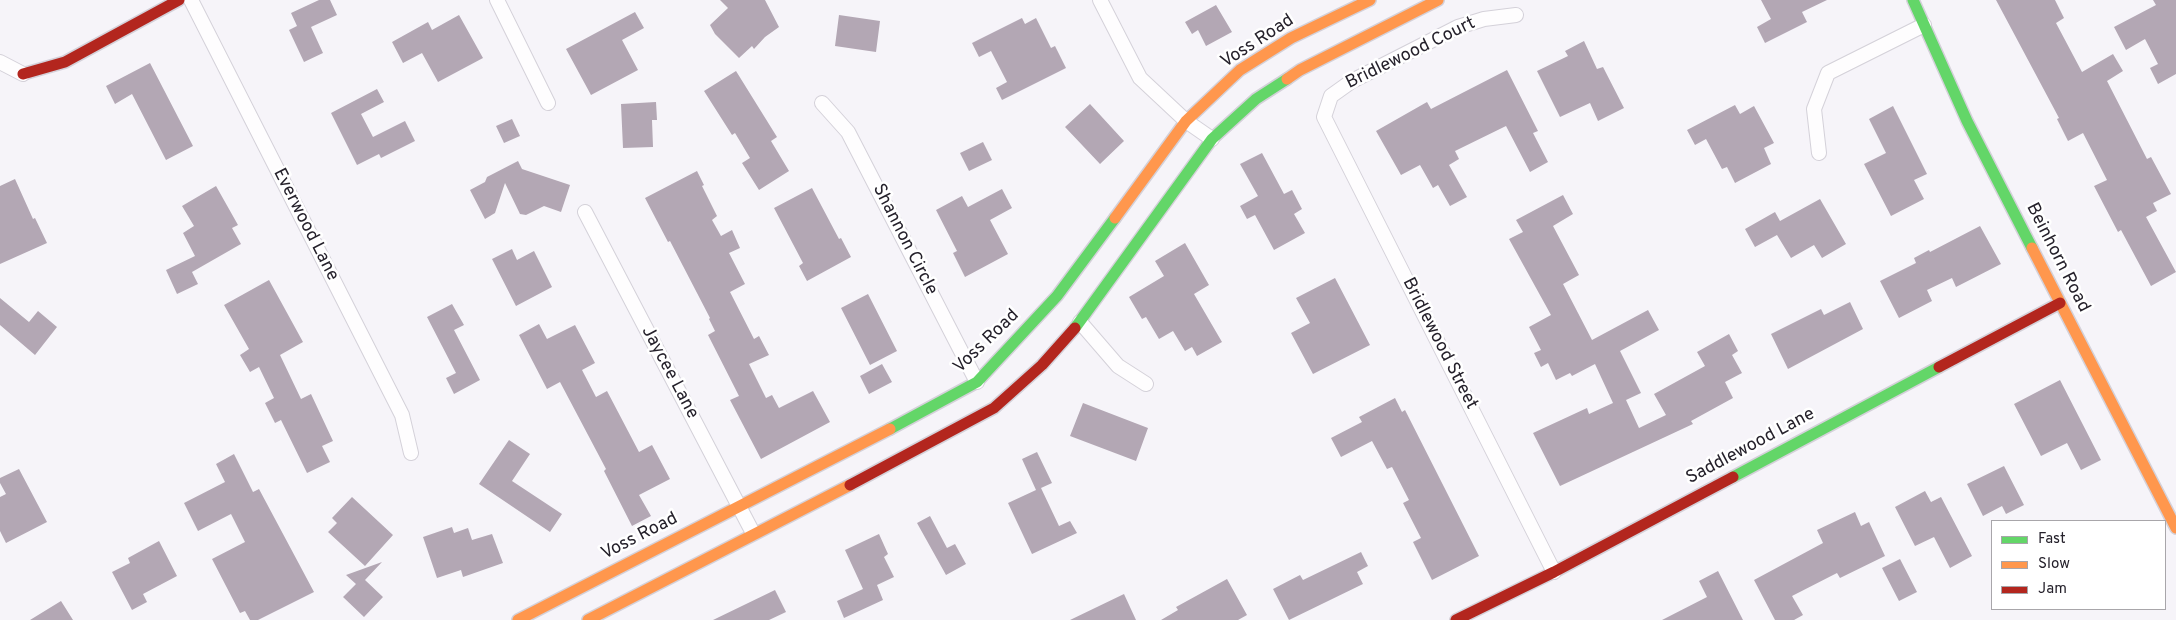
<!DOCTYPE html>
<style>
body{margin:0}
#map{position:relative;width:2176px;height:620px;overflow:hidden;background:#f6f4f9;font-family:Overpass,sans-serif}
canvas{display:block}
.legend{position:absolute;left:1991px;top:520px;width:175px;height:90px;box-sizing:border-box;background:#fff;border:1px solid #a8a6aa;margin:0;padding:6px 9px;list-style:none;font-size:15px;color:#25212b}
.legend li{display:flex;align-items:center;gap:10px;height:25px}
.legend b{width:25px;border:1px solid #a8a6aa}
</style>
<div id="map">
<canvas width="2176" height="620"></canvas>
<ul class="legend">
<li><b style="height:6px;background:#63d668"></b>Fast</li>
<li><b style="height:6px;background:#ff974d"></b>Slow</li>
<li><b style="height:6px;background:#b3261e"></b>Jam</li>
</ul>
</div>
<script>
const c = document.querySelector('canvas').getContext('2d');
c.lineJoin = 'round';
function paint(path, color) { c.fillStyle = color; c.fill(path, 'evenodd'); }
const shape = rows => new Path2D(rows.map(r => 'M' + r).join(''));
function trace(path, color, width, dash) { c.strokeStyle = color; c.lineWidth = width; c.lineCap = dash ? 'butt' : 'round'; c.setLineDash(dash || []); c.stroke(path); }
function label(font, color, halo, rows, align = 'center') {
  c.font = font + ' Overpass,sans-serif'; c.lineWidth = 5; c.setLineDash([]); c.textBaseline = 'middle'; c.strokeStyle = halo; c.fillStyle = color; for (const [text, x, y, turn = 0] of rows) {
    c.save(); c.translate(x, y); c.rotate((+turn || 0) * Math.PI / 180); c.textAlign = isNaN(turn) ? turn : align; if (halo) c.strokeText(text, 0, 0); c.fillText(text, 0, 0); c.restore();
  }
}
const building = shape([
 [319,0,330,0,337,15,311,27,323,53,304,62,289,30,297,26,291,13],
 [720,0,765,0,779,27,765,37,754,49,752,46,739,58,715,34,710,25,728,8],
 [1761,0,1827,0,1802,12,1807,22,1765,43,1757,27,1771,19],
 [1996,0,2055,0,2064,18,2056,23,2082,72,2113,54,2123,71,2107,81,2147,159,2151,157,2171,194,2153,203,2157,211,2146,217,2176,272,2151,286,2121,230,2118,232,2094,186,2107,180,2083,133,2068,141,2057,119,2059,118],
 [2153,0,2176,0,2176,74,2158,84,2150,68,2158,64,2145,39,2126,50,2114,27,2156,5],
 [1216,5,1232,32,1206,46,1198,30,1192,34,1185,22],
 [635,12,644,28,622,40,638,70,591,95,566,49],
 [459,15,483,58,438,82,422,53,403,63,392,42,428,22,432,30],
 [839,15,880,21,876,52,835,46],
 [1022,18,1025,24,1036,18,1051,48,1055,46,1066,68,1002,100,996,88,1007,82,991,51,979,57,972,43],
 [1584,41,1597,69,1603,67,1624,108,1598,121,1590,103,1560,117,1537,71,1568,56,1565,51],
 [150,63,193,146,166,160,132,94,115,104,106,86],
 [1507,70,1538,131,1533,133,1548,162,1530,172,1506,126,1455,151,1459,159,1449,165,1467,197,1450,206,1438,185,1433,188,1420,165,1401,175,1376,131,1427,102,1431,109],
 [736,71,777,137,771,141,789,171,759,190,742,163,750,158,735,133,732,135,704,91],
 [377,89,384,102,361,114,373,137,405,121,415,141,381,158,379,154,357,165,331,113],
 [656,102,657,120,652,120,653,147,623,148,621,104],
 [1090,104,1124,141,1100,164,1065,127],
 [1735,105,1740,114,1754,106,1774,143,1764,148,1771,164,1735,183,1727,167,1722,169,1706,139,1695,145,1687,130],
 [1893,106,1927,174,1914,180,1924,199,1891,216,1864,164,1886,153,1869,119],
 [512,119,520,136,504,143,496,126],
 [983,142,992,160,969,171,960,153],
 [1262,153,1284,194,1292,190,1302,209,1294,214,1305,233,1274,250,1255,215,1247,219,1240,206,1258,196,1240,164],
 [518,161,522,169,570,185,561,212,544,206,526,215,520,214,505,183,495,213,485,219,470,190,485,182,487,177],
 [697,171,704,185,702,186,717,216,712,220,721,236,732,230,740,248,729,253,745,284,730,292,754,339,759,336,769,355,749,364,766,398,772,395,779,408,813,391,830,422,761,459,730,400,739,396,708,335,715,331,709,319,710,318,670,241,668,242,645,198],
 [15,179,33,219,35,218,47,243,0,264,0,186],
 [216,186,238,225,232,228,241,244,192,272,198,284,177,294,166,270,195,256,183,233,194,226,182,206],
 [812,188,839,239,841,238,851,257,807,281,799,266,803,263,774,208],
 [1002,189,1012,208,990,220,1008,254,965,277,953,253,957,251,936,210,962,196,968,207],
 [1563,195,1573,214,1553,226,1579,275,1563,284,1592,340,1648,310,1659,330,1620,351,1641,393,1626,400,1639,428,1666,415,1654,394,1705,366,1697,352,1729,334,1738,351,1732,355,1742,373,1725,382,1733,398,1691,421,1693,424,1560,486,1533,433,1587,408,1589,414,1613,403,1595,364,1572,376,1570,373,1556,380,1548,363,1541,367,1534,353,1541,350,1529,327,1551,315,1509,239,1523,232,1516,220],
 [1820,199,1846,244,1822,258,1814,245,1791,258,1777,235,1755,247,1745,229,1775,212,1780,221],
 [1980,226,2001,264,1956,287,1952,278,1927,290,1932,301,1899,318,1880,281,1916,263,1914,258,1929,250,1930,252],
 [1185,243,1209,285,1194,294,1222,342,1197,356,1192,347,1185,351,1173,331,1159,339,1146,317,1142,319,1129,297,1164,276,1155,261],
 [512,249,517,260,534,251,552,287,516,306,492,259],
 [1335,278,1370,345,1313,374,1291,333,1310,323,1296,298],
 [269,280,303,342,280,355,301,399,311,394,333,441,322,446,330,462,307,473,281,420,275,423,265,403,274,398,259,367,250,372,240,355,249,349,224,305],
 [868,294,897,351,870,365,841,308],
 [0,298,29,322,38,311,57,327,35,355,0,325],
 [1850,302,1863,329,1788,369,1771,334,1821,309,1824,315],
 [452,304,464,325,454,330,480,380,454,394,446,378,456,373,427,317],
 [539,324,547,339,575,325,595,363,582,370,596,397,607,391,639,452,652,445,670,479,639,495,651,516,632,526,604,471,606,469,560,382,547,389,519,335],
 [882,364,892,382,869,394,860,376],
 [2060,380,2101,460,2081,470,2067,443,2041,456,2014,404],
 [1395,398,1402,412,1405,410,1479,556,1432,580,1413,542,1421,538,1403,503,1409,500,1392,467,1387,469,1372,441,1341,457,1331,438,1362,422,1359,417],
 [1083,403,1148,428,1136,461,1070,436],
 [509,440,530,454,512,481,562,514,550,532,479,484],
 [1037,452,1052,483,1041,488,1059,526,1070,521,1077,533,1032,554,1008,503,1036,490,1022,459],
 [234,454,253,492,259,489,314,592,258,620,250,620,245,611,240,613,212,559,245,542,231,514,198,531,184,503,225,482,216,464],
 [2004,466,2024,505,2006,514,2002,506,1983,516,1967,484],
 [19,469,47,522,6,543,0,531,0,497,6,494,0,483,0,478],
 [1925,491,1931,502,1941,497,1972,556,1950,568,1934,537,1915,546,1895,507],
 [352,497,393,535,365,566,328,532,337,523,332,518],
 [1855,512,1861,526,1869,522,1885,556,1840,578,1837,573,1792,596,1803,615,1794,620,1775,620,1754,580,1823,543,1817,530],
 [930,516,947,548,955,544,966,564,946,575,917,523],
 [452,527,454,533,468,528,472,540,492,534,503,563,463,577,461,570,437,578,423,537],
 [879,534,888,554,884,557,894,577,877,585,883,600,844,618,837,601,863,589,845,550],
 [159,541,177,576,143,594,147,602,132,610,112,572,130,563,128,558],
 [1361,552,1368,566,1357,572,1363,584,1289,620,1273,589,1300,575,1303,580],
 [1900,559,1917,592,1899,601,1882,568],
 [382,562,365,580,383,597,364,617,343,597,356,584,346,575],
 [1718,571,1743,620,1662,620,1707,597,1699,581],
 [1227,579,1247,615,1238,620,1161,620,1178,610,1176,607],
 [775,590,786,612,769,620,713,620],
 [1124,594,1136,620,1070,620],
 [61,601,73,620,30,620]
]);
const street = shape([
 [191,0,402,415,411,453],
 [497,0,548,103],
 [1100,0,1140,78,1186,121,1212,139],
 [1516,15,1484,19,1458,27,1352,81,1331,96,1324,117,1554,572],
 [0,62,23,74],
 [822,103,848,132,977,382],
 [1819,153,1814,109,1828,73,1924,25],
 [585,212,753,533],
 [1080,322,1118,366,1146,384]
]);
const fast = shape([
 [1913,0,1967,121,2032,248],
 [1075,328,1212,139,1256,99,1287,79],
 [890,429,977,382,1057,296,1115,218],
 [1733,477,1939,367]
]);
const slow = shape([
 [1287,79,1300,70,1438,0],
 [1115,218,1186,121,1240,70,1291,38,1370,0],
 [2032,248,2176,528],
 [518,620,890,429],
 [588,620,850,485]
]);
const jam = shape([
 [23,74,65,62,179,0],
 [1939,367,2060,303],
 [850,485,994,408,1042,365,1075,328],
 [1456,620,1554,572,1733,477]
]);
const streetNames = [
 ["Voss Road",1258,42,-33],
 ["Bridlewood Court",1411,54,-26],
 ["Everwood Lane",305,225,63],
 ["Shannon Circle",904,240,63],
 ["Beinhorn Road",2057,258,63],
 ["Voss Road",987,342,-44],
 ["Bridlewood Street",1439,344,63],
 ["Jaycee Lane",669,373,62],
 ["Saddlewood Lane",1751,447,-28],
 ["Voss Road",640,537,-27]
];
paint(building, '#b3a7b4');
trace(street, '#d4d1d9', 16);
trace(fast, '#d4d1d9', 14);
trace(slow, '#d4d1d9', 14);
trace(jam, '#d4d1d9', 14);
trace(street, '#fefdfe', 14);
trace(fast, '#63d668', 11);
trace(slow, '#ff974d', 11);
trace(jam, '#b3261e', 11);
label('18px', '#25212b', '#fff', streetNames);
</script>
